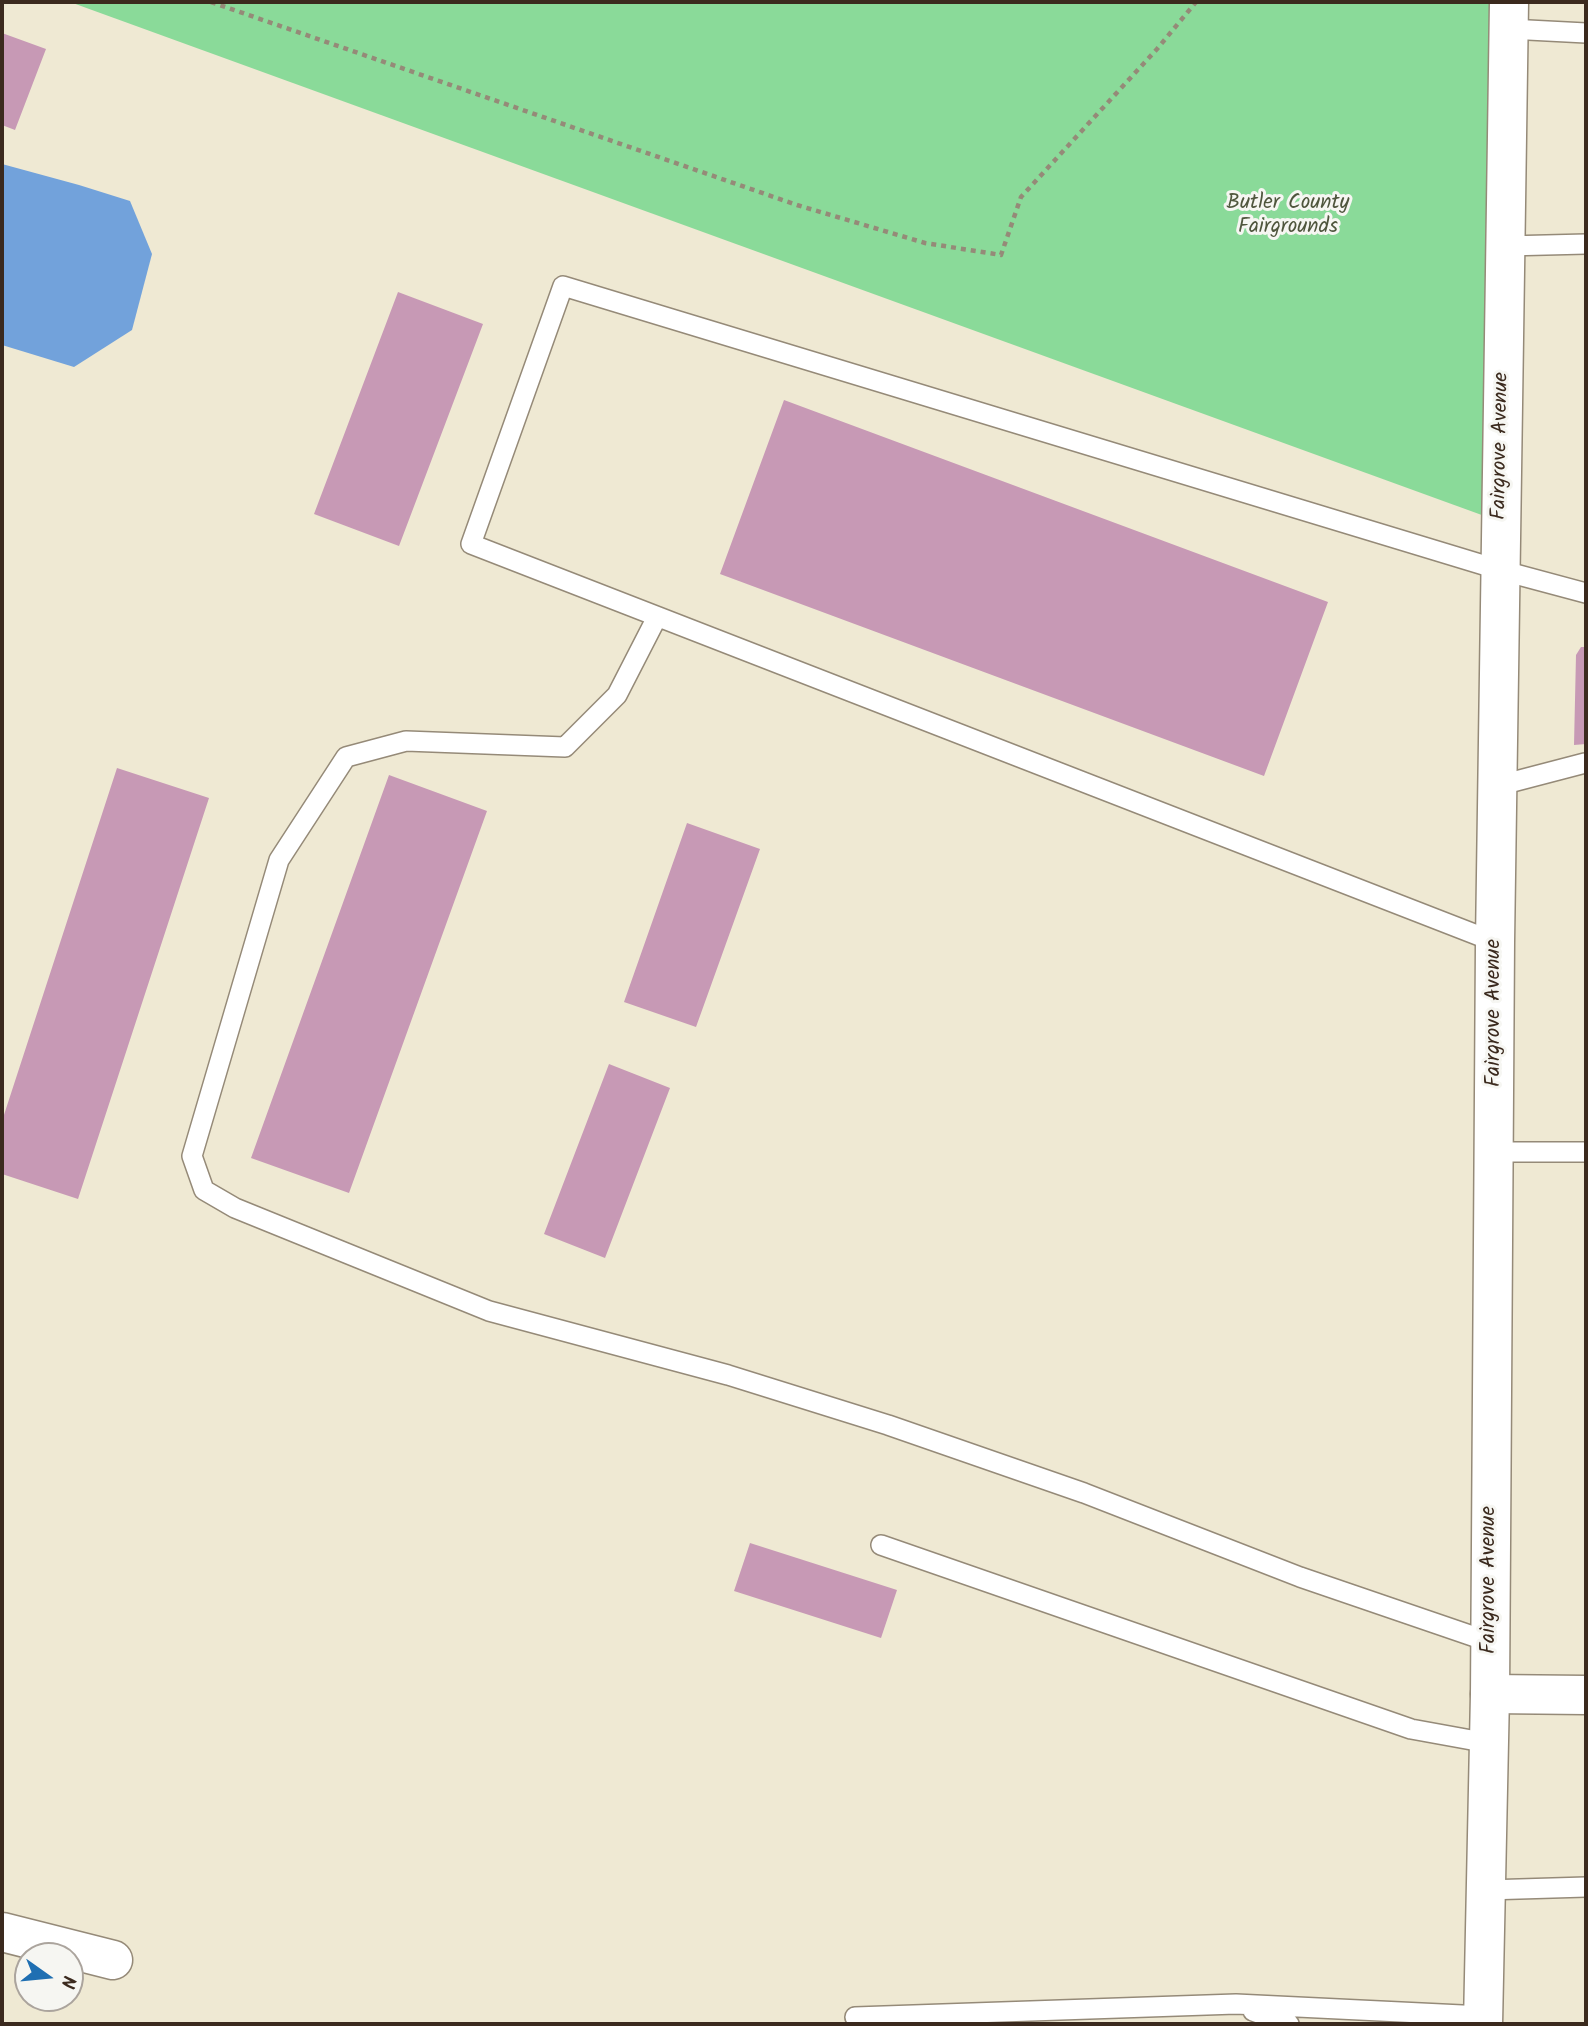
<!DOCTYPE html>
<style>
body{margin:0}
#map{position:relative;width:1588px;height:2026px;overflow:hidden;background:#efe9d3;font-family:Kalam,sans-serif}
canvas{display:block}
.frame{position:absolute;inset:0;border:4px solid #3b2a1e;pointer-events:none}
.north{position:absolute;left:14px;top:1942px;width:70px;height:70px;box-sizing:border-box;background:#f6f6f2;border:2px solid #aba49d;border-radius:50%;rotate:105deg;font-size:19px;font-weight:700;line-height:28px;text-align:center;color:#3b2a1e}
.north::after{content:'';display:block;margin:auto;width:24px;height:32px;background:#1f6fb2;clip-path:polygon(50% 0,100% 100%,50% 72%,0 100%)}
</style>
<div id="map">
<canvas width="1588" height="2026"></canvas>
<div class="frame"></div>
<div class="north">N</div>
</div>
<script>
const c = document.querySelector('canvas').getContext('2d');
c.lineJoin = 'round';
function paint(path, color) { c.fillStyle = color; c.fill(path, 'evenodd'); }
const shape = rows => new Path2D(rows.map(r => 'M' + r).join(''));
function trace(path, color, width, dash) { c.strokeStyle = color; c.lineWidth = width; c.lineCap = dash ? 'butt' : 'round'; c.setLineDash(dash || []); c.stroke(path); }
function label(font, color, halo, rows, align = 'center') {
  c.font = font + ' Kalam,sans-serif'; c.lineWidth = 6; c.setLineDash([]); c.textBaseline = 'middle'; c.strokeStyle = halo; c.fillStyle = color; for (const [text, x, y, turn = 0] of rows) {
    c.save(); c.translate(x, y); c.rotate((+turn || 0) * Math.PI / 180); c.textAlign = isNaN(turn) ? turn : align; if (halo) c.strokeText(text, 0, 0); c.fillText(text, 0, 0); c.restore();
  }
}
const green = shape([
 [70,2,1509,2,1501,522]
]);
const water = shape([
 [2,164,79,185,130,201,152,254,132,330,74,367,2,345]
]);
const building = shape([
 [2,33,46,49,15,130,2,125],
 [398,292,483,324,399,546,314,514],
 [784,400,1328,602,1264,776,720,574],
 [1581,647,1586,647,1586,744,1574,745,1576,655],
 [117,768,209,798,78,1199,2,1174,2,1121],
 [389,775,487,811,349,1193,251,1158],
 [687,823,760,849,696,1027,624,1002],
 [609,1064,670,1088,605,1258,544,1234],
 [750,1543,897,1590,881,1638,734,1591]
]);
const path = shape([
 [211,2,797,205,925,243,1001,255,1021,197,1157,49,1196,2]
]);
const service = shape([
 [1509,29,1586,33],
 [1506,246,1586,244],
 [657,617,617,695,565,747,406,741,346,757,279,860,192,1156,204,1190,235,1208,489,1311,728,1375,888,1425,1084,1493,1300,1577,1490,1642],
 [1497,786,1585,763],
 [1495,942,471,544,563,286,1500,570,1586,593],
 [1494,1152,1586,1152],
 [881,1545,1411,1729,1488,1743],
 [1486,1890,1586,1887],
 [1253,2011,1289,2024],
 [855,2017,1236,2004,1483,2016]
]);
const minor = shape([
 [2,1932,113,1960]
]);
const tertiary = shape([
 [1490,1694,1586,1695]
]);
const trunk = shape([
 [1483,2024,1490,1694,1495,942,1509,2]
]);
const parkNames = [
 ["Butler County",1288,204],
 ["Fairgrounds",1288,228]
];
const streetNames = [
 ["Fairgrove Avenue",1502,446,-89],
 ["Fairgrove Avenue",1495,1013,-90],
 ["Fairgrove Avenue",1490,1580,-90]
];
paint(green, '#8ada99');
paint(water, '#72a2db');
paint(building, '#c799b5');
trace(service, '#958a78', 22);
trace(minor, '#958a78', 41);
trace(tertiary, '#958a78', 41);
trace(trunk, '#958a78', 41);
trace(path, '#958a78', 4.5, [5, 5]);
trace(service, '#fff', 19);
trace(minor, '#fff', 38);
trace(tertiary, '#fff', 38);
trace(trunk, '#fff', 38);
label('21px', '#4f563d', '#f6f6f2', parkNames);
label('21px', '#3b2a1e', '#f6f6f2', streetNames);
</script>
